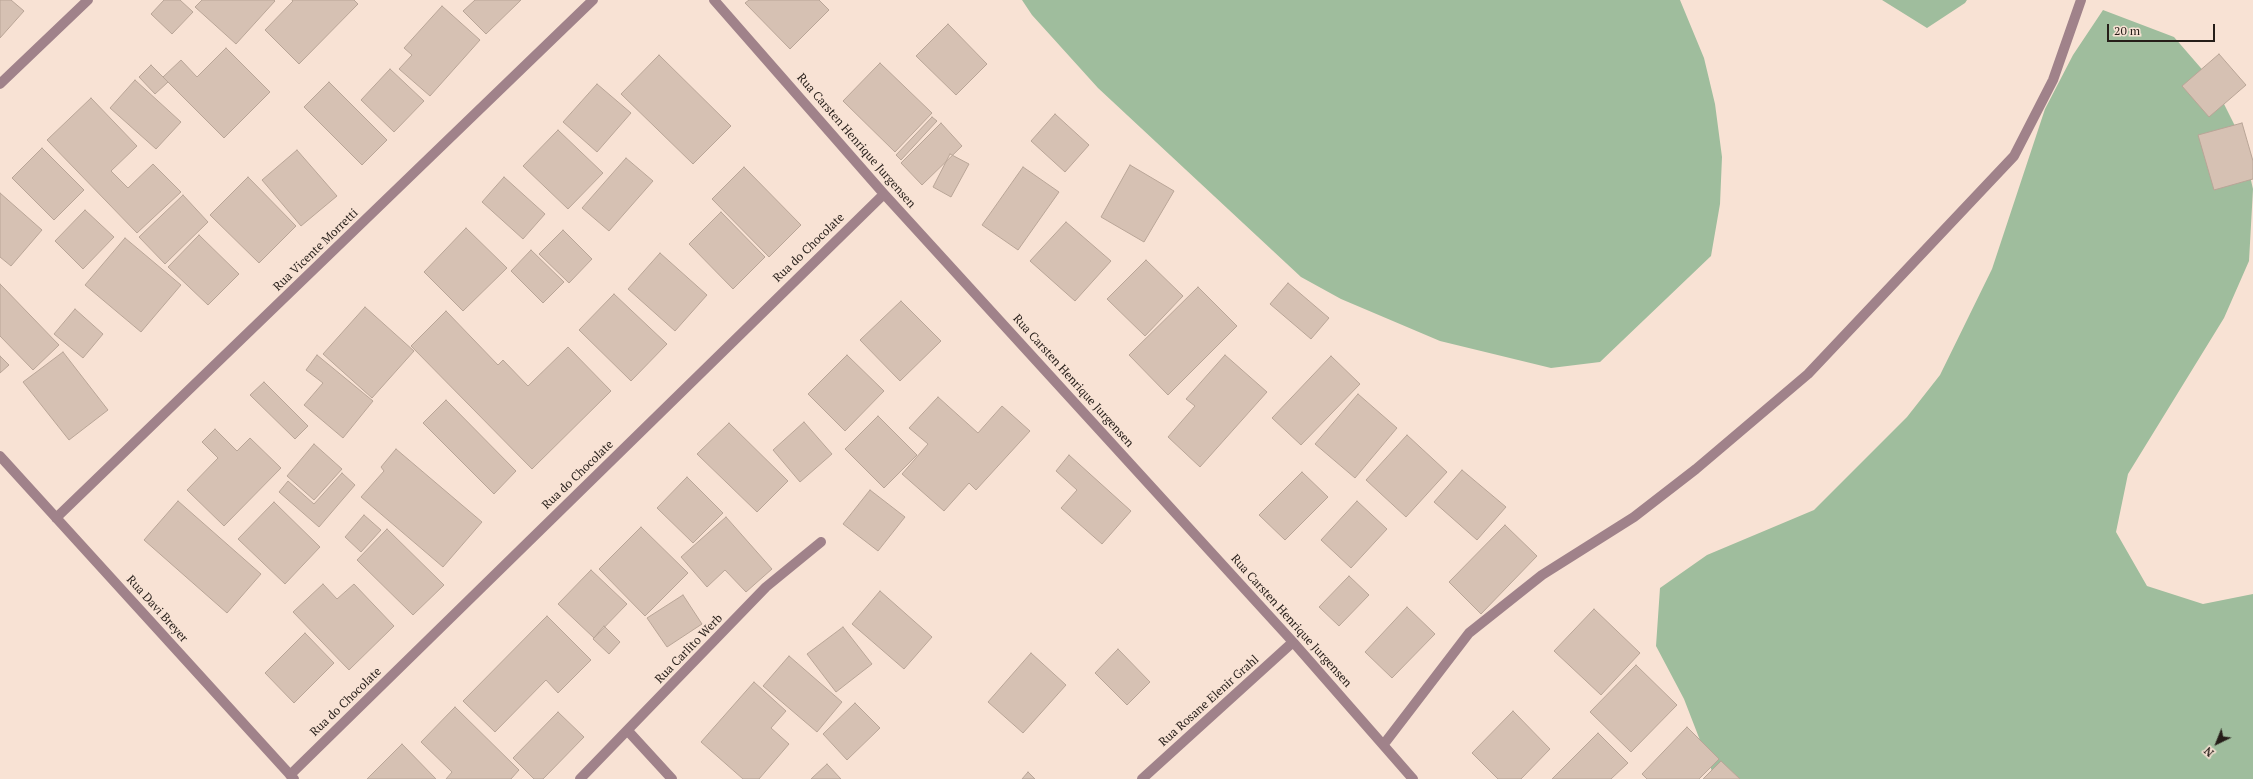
<!DOCTYPE html>
<style>
body{margin:0}
#map{position:relative;width:2253px;height:779px;overflow:hidden;background:#f8e2d4;font-family:"PT Serif",serif}
canvas{display:block}
.north{position:absolute;left:2197px;top:723px;width:40px;height:40px;-webkit-text-stroke:3px #f8e2d4;paint-order:stroke;rotate:223deg;font-size:11px;font-weight:700;line-height:16px;text-align:center;color:#261e19}
.north::after{content:'';display:block;margin:auto;width:14px;height:18px;background:#261e19;clip-path:polygon(50% 0,100% 100%,50% 72%,0 100%)}
.scale{position:absolute;left:2107px;top:24px;width:108px;height:18px;box-sizing:border-box;border:2px solid #261e19;border-top:0;padding-left:5px;font-size:12px;line-height:14px;white-space:nowrap;color:#261e19;-webkit-text-stroke:3px #f8e2d4;paint-order:stroke}
</style>
<div id="map">
<canvas width="2253" height="779"></canvas>
<div class="north">N</div>
<div class="scale">20 m</div>
</div>
<script>
const c = document.querySelector('canvas').getContext('2d');
c.lineJoin = 'round';
function paint(path, color) { c.fillStyle = color; c.fill(path, 'evenodd'); }
const shape = rows => new Path2D(rows.map(r => 'M' + r).join(''));
function trace(path, color, width, dash) { c.strokeStyle = color; c.lineWidth = width; c.lineCap = dash ? 'butt' : 'round'; c.setLineDash(dash || []); c.stroke(path); }
function label(font, color, halo, rows, align = 'center') {
  c.font = font + ' "PT Serif",serif'; c.lineWidth = 3; c.setLineDash([]); c.textBaseline = 'middle'; c.strokeStyle = halo; c.fillStyle = color; for (const [text, x, y, turn = 0] of rows) {
    c.save(); c.translate(x, y); c.rotate((+turn || 0) * Math.PI / 180); c.textAlign = isNaN(turn) ? turn : align; if (halo) c.strokeText(text, 0, 0); c.fillText(text, 0, 0); c.restore();
  }
}
const green = shape([
 [1022,0,1680,0,1704,58,1715,104,1722,157,1720,204,1711,256,1600,362,1551,368,1440,341,1341,299,1301,277,1098,88,1032,15],
 [1882,0,1967,0,1965,3,1927,28],
 [2103,10,2174,37,2213,82,2241,138,2253,189,2249,261,2224,318,2128,474,2116,532,2147,586,2203,604,2253,594,2253,779,1715,779,1684,699,1656,646,1660,588,1707,555,1814,510,1907,417,1940,375,1967,320,1992,269,2045,109,2073,55]
]);
const building = shape([
 [0,0,11,0,24,11,0,38,0,0],
 [164,0,180,0,193,12,172,34,151,14,164,0],
 [202,0,274,0,275,1,236,44,195,7,202,0],
 [292,0,354,0,358,4,299,64,265,30,293,1,292,0],
 [475,0,521,0,486,34,463,11,475,0],
 [749,0,819,0,829,10,790,49,745,3,749,0],
 [442,6,480,40,430,96,399,69,412,55,404,48,442,6],
 [948,24,987,64,956,95,916,56,948,24],
 [226,48,270,92,224,138,163,77,181,60,197,77,226,48],
 [2219,54,2246,85,2209,117,2182,86,2219,54],
 [659,55,731,126,693,164,621,94,659,55],
 [880,63,932,113,895,152,843,101,880,63],
 [151,65,168,82,155,94,139,77,151,65],
 [390,69,424,101,394,132,361,100,390,69],
 [135,80,181,122,156,149,110,108,135,80],
 [329,82,387,140,362,165,304,107,329,82],
 [597,84,631,113,597,152,563,122,597,84],
 [91,98,137,146,111,171,128,188,153,164,181,192,137,233,47,140,91,98],
 [1055,114,1089,145,1065,172,1031,141,1055,114],
 [932,117,937,121,901,160,896,155,932,117],
 [941,123,962,146,922,185,901,163,941,123],
 [2242,123,2253,161,2253,179,2214,190,2198,135,2242,123],
 [558,130,603,173,568,209,523,166,558,130],
 [42,148,84,190,54,220,12,178,42,148],
 [297,150,337,196,301,226,262,180,297,150],
 [950,154,969,164,951,197,933,187,950,154],
 [626,158,653,181,609,231,582,208,626,158],
 [1130,165,1174,191,1144,242,1101,217,1130,165],
 [744,167,801,225,769,257,712,199,744,167],
 [1023,167,1059,192,1018,250,982,225,1023,167],
 [248,177,296,226,259,263,210,215,248,177],
 [504,177,545,214,523,239,482,202,504,177],
 [0,193,42,230,11,266,0,257,0,193],
 [183,195,208,222,165,264,139,237,183,195],
 [85,210,114,237,83,269,55,241,85,210],
 [721,212,765,257,733,289,689,244,721,212],
 [1066,222,1111,261,1075,301,1030,261,1066,222],
 [466,228,507,268,463,311,424,272,466,228],
 [563,230,592,259,569,283,539,254,563,230],
 [199,235,239,274,208,305,168,267,199,235],
 [125,238,181,285,141,332,85,285,125,238],
 [531,250,564,282,543,303,511,271,531,250],
 [660,253,707,295,675,331,628,289,660,253],
 [1146,260,1183,296,1145,336,1107,299,1146,260],
 [1288,283,1329,318,1311,339,1270,304,1288,283],
 [0,284,59,345,33,370,0,336,0,284],
 [1198,287,1237,326,1168,395,1129,355,1198,287],
 [614,294,667,344,631,381,579,330,614,294],
 [901,301,941,341,900,381,860,340,901,301],
 [365,307,414,351,372,398,323,354,365,307],
 [75,309,103,334,83,358,54,334,75,309],
 [446,311,498,365,503,360,528,386,568,347,611,391,532,469,411,346,446,311],
 [63,352,108,410,69,440,23,382,63,352],
 [317,355,373,401,343,438,304,405,323,383,306,370,317,355],
 [847,355,884,391,845,431,808,394,847,355],
 [1225,355,1267,392,1200,467,1168,437,1195,406,1186,399,1225,355],
 [0,356,9,365,0,373,0,356],
 [1331,356,1360,384,1301,445,1272,418,1331,356],
 [264,382,308,426,295,439,250,395,264,382],
 [1358,394,1397,428,1355,478,1315,444,1358,394],
 [938,397,978,433,1002,406,1030,431,976,490,969,483,944,511,902,474,928,444,909,428,938,397],
 [446,400,516,471,494,494,423,423,446,400],
 [878,416,917,455,884,488,845,449,878,416],
 [804,422,832,454,800,482,773,450,804,422],
 [729,423,788,481,757,512,697,454,729,423],
 [215,429,237,451,250,438,281,468,224,526,187,490,218,458,202,442,215,429],
 [1407,435,1447,472,1406,517,1366,480,1407,435],
 [314,444,342,469,314,500,287,476,314,444],
 [396,449,482,522,443,567,361,497,384,471,381,467,396,449],
 [1069,455,1131,511,1102,544,1061,508,1077,490,1056,471,1069,455],
 [1462,470,1506,507,1477,540,1434,502,1462,470],
 [1302,472,1328,497,1285,540,1259,515,1302,472],
 [342,473,355,485,319,527,279,492,288,481,314,504,342,473],
 [687,477,723,513,693,543,657,508,687,477],
 [870,490,905,517,878,551,843,524,870,490],
 [178,501,261,574,227,613,144,540,178,501],
 [1357,501,1387,529,1351,568,1321,540,1357,501],
 [274,502,320,547,285,584,238,539,274,502],
 [364,515,381,530,361,552,345,537,364,515],
 [726,517,772,569,746,592,725,570,707,587,681,557,726,517],
 [1505,525,1537,556,1481,614,1449,582,1505,525],
 [641,527,688,573,645,616,599,569,641,527],
 [387,529,444,585,413,615,357,560,387,529],
 [591,570,627,604,594,638,558,604,591,570],
 [1349,576,1369,595,1339,626,1319,607,1349,576],
 [323,584,337,599,354,584,394,626,349,670,293,612,323,584],
 [880,591,932,637,904,669,852,624,880,591],
 [683,595,702,624,667,647,647,618,683,595],
 [1407,607,1435,634,1392,678,1365,652,1407,607],
 [1594,609,1640,653,1601,695,1554,651,1594,609],
 [547,616,591,660,558,693,546,680,495,732,463,701,547,616],
 [604,626,620,642,609,654,593,639,604,626],
 [843,627,872,664,836,692,807,654,843,627],
 [305,633,334,663,294,703,265,673,305,633],
 [1118,649,1150,682,1127,705,1095,673,1118,649],
 [1031,653,1066,685,1023,733,988,702,1031,653],
 [789,656,842,702,817,732,763,686,789,656],
 [1636,665,1677,705,1631,752,1590,712,1636,665],
 [754,682,786,711,771,728,789,744,759,779,743,779,701,742,754,682],
 [855,703,880,728,847,760,823,734,855,703],
 [455,707,519,770,511,779,446,779,452,772,421,742,455,707],
 [1513,711,1550,749,1521,779,1498,779,1472,753,1513,711],
 [558,712,584,737,543,779,534,779,513,758,558,712],
 [1687,727,1719,759,1699,779,1647,779,1642,774,1687,727],
 [1598,733,1628,763,1611,779,1552,779,1598,733],
 [402,744,436,779,367,779,402,744],
 [1721,761,1740,779,1703,779,1721,761],
 [827,764,841,779,811,779,827,764],
 [1028,772,1035,779,1022,779,1028,772]
]);
const minor = shape([
 [714,0,884,194,1293,642,1413,779],
 [0,84,88,0],
 [0,456,294,779],
 [56,518,593,0],
 [628,731,672,779],
 [1384,744,1469,633,1542,575,1634,517,1696,469,1808,374,2014,156,2053,80,2081,0],
 [290,775,884,194],
 [580,779,766,587,821,542],
 [1142,779,1293,642]
]);
const streetNames = [
 ["Rua Carsten Henrique Jurgensen",856,141,49],
 ["Rua do Chocolate",809,248,-44],
 ["Rua Vicente Morretti",316,250,-44],
 ["Rua Carsten Henrique Jurgensen",1073,381,48],
 ["Rua do Chocolate",578,475,-44],
 ["Rua Davi Breyer",157,609,48],
 ["Rua Carsten Henrique Jurgensen",1291,621,48],
 ["Rua Carlito Werb",689,649,-46],
 ["Rua Rosane Elenir Grahl",1209,701,-42],
 ["Rua do Chocolate",346,702,-44]
];
paint(green, '#9fbd9d');
paint(building, '#d6c1b3');
trace(building, '#b9a597', 1);
trace(minor, '#a0828a', 10);
label('12px', '#261e19', '#f8e2d4', streetNames);
</script>
